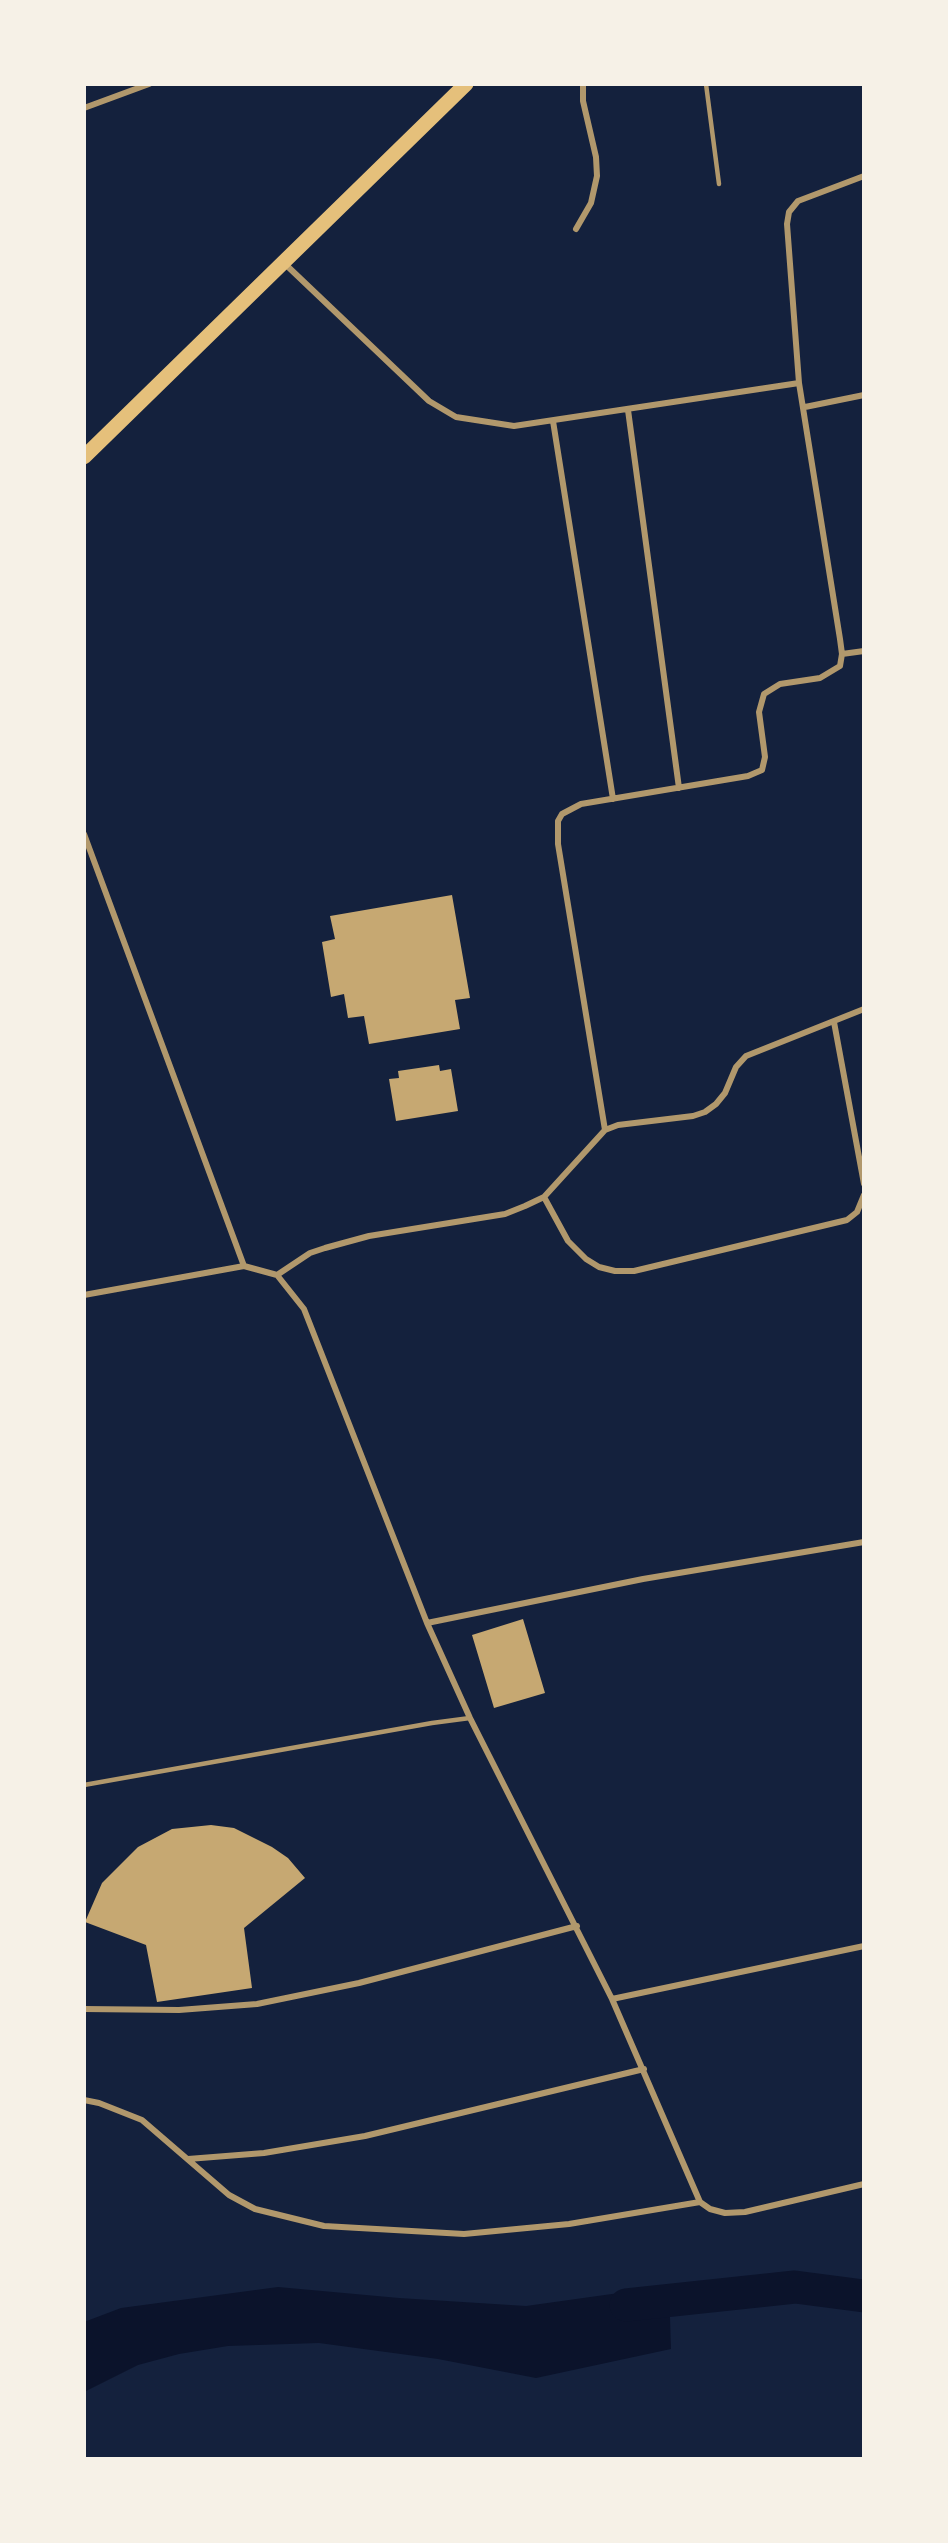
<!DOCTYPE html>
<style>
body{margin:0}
#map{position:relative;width:948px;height:2543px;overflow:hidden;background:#14213d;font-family:"Fira Sans Condensed",sans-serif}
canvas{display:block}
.frame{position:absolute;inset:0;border:86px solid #f6f1e7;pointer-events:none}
</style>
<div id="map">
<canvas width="948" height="2543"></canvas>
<div class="frame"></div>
</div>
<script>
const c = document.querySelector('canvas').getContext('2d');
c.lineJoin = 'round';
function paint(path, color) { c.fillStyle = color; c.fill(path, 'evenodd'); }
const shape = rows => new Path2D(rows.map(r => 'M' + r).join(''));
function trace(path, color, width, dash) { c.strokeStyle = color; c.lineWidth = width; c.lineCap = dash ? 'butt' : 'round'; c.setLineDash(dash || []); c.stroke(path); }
const water = shape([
 [669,2286,671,2349,536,2378,438,2359,319,2343,228,2346,179,2354,138,2365,84,2392,84,2322,121,2308,278,2287,399,2298,526,2306]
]);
const river = shape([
 [626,2305,795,2287,864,2296]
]);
const building = shape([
 [452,895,470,998,455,1000,460,1029,369,1044,364,1016,348,1018,344,994,331,997,322,942,335,939,330,916],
 [439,1065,440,1071,451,1069,458,1111,396,1121,389,1079,399,1078,398,1071],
 [523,1619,545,1693,494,1708,472,1635],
 [211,1825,234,1828,272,1847,288,1858,305,1878,244,1928,252,1988,157,2002,146,1945,85,1922,102,1883,138,1847,172,1829]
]);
const service = shape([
 [706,84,719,184],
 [84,1785,432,1723,470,1718]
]);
const minor = shape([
 [84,108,149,84],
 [576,229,591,203,597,176,596,157,583,101,583,84],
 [284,263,429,401,456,417,514,426,799,383],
 [805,407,864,395],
 [628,410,679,788],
 [553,421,613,799],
 [842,654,864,651],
 [84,834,244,1266],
 [834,1022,864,1184],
 [605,1130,558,844,558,821,562,814,581,804,748,776,762,770,765,757,759,712,764,694,780,684,820,678,840,666,842,654,840,639,799,383,787,224,789,212,798,201,864,176],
 [544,1197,568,1241,586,1259,599,1267,615,1271,634,1271,847,1220,857,1212,864,1195],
 [277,1275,310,1253,325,1248,369,1236,505,1214,525,1206,544,1197,605,1130,618,1125,693,1116,705,1112,716,1104,725,1093,736,1067,746,1056,864,1009],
 [84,1295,244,1266,277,1275,304,1309,427,1623,470,1718,612,1999,700,2202,710,2209,725,2213,745,2212,864,2184],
 [427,1623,643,1579,864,1542],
 [612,1999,864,1946],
 [84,2009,179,2010,257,2004,359,1983,577,1926],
 [84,2100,99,2103,142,2120,229,2195,255,2209,324,2226,464,2234,569,2224,700,2202],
 [188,2159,264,2153,365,2136,644,2069]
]);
const primary = shape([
 [84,457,466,84]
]);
paint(water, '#0b132b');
trace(river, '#0b132b', 33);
paint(building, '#c6a872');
trace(service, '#b1986c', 4.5);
trace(minor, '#b1986c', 6);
trace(primary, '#e5c07b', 15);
</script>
